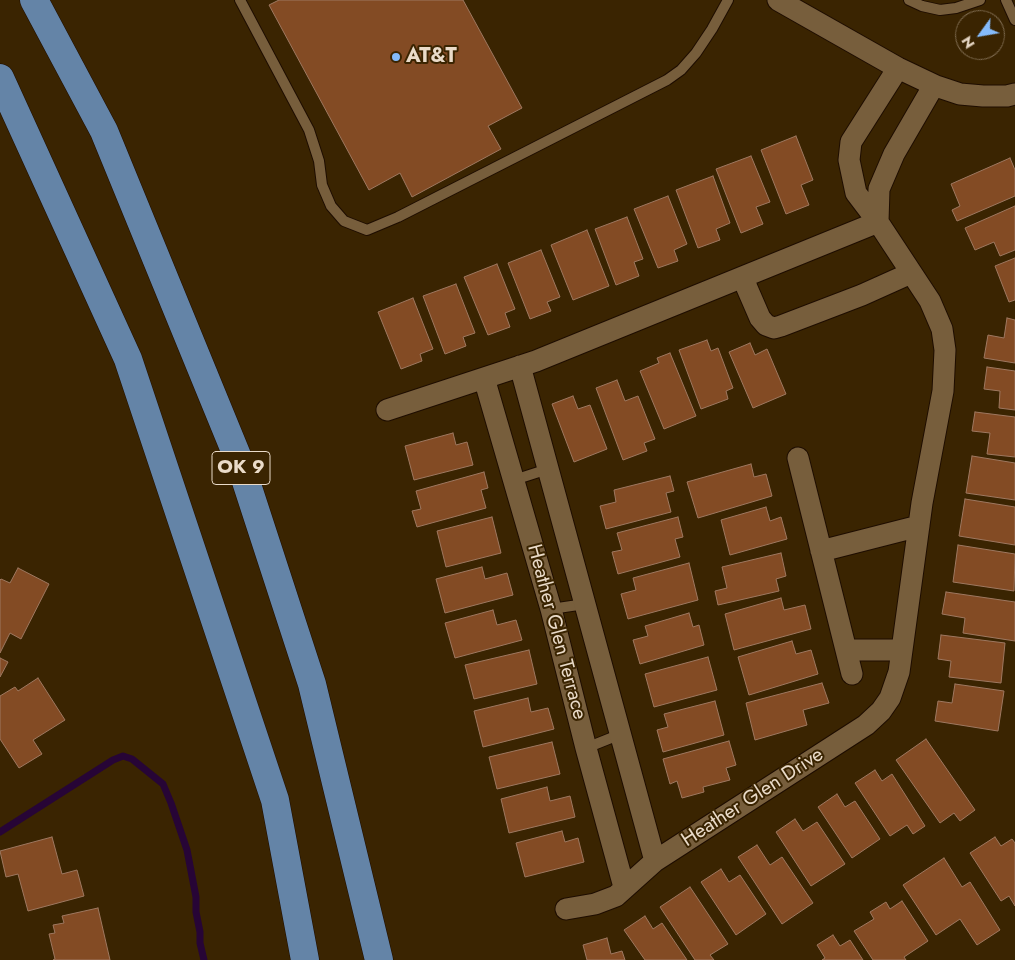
<!DOCTYPE html>
<style>
body{margin:0}
#map{position:relative;width:1015px;height:960px;overflow:hidden;background:#3a2401;font-family:Jost,sans-serif}
canvas{display:block}
.north{position:absolute;left:955px;top:10px;width:50px;height:50px;box-sizing:border-box;background:#3a2401;border:1px solid #806d51;border-radius:50%;rotate:238deg;font-size:14px;font-weight:700;line-height:20px;text-align:center;color:#eadbc9}
.north::after{content:'';display:block;margin:auto;width:18px;height:22px;background:#85bbfb;clip-path:polygon(50% 0,100% 100%,50% 72%,0 100%)}
</style>
<div id="map">
<canvas width="1015" height="960"></canvas>
<div class="north">N</div>
</div>
<script>
const c = document.querySelector('canvas').getContext('2d');
c.lineJoin = 'round';
const shape = rows => new Path2D(rows.map(r => 'M' + r).join(''));
function trace(path, color, width, dash) { c.strokeStyle = color; c.lineWidth = width; c.lineCap = dash ? 'butt' : 'round'; c.setLineDash(dash || []); c.stroke(path); }
function paint(path, color) { c.fillStyle = color; c.fill(path, 'evenodd'); }
function label(font, color, halo, rows, align = 'center') {
  c.font = font + ' Jost,sans-serif'; c.lineWidth = 4; c.setLineDash([]); c.textBaseline = 'middle'; c.strokeStyle = halo; c.fillStyle = color; for (const [text, x, y, turn = 0] of rows) {
    c.save(); c.translate(x, y); c.rotate((+turn || 0) * Math.PI / 180); c.textAlign = isNaN(turn) ? turn : align; if (halo) c.strokeText(text, 0, 0); c.fillText(text, 0, 0); c.restore();
  }
}
const stream = shape([
 [0,832,113,760,123,756,132,759,163,784,171,803,187,850,196,897,196,912,200,932,200,943,204,960]
]);
const building = shape([
 [279,0,463,0,522,108,488,126,501,149,412,197,400,173,369,190,269,5,279,0],
 [796,136,813,180,801,185,809,205,786,214,761,150,796,136],
 [751,156,770,202,756,207,763,224,741,233,716,169,751,156],
 [1010,158,1015,170,1015,196,957,221,952,210,960,206,951,184,1010,158],
 [713,176,730,223,716,229,720,240,698,248,676,190,713,176],
 [668,196,687,244,674,250,678,261,658,268,634,209,668,196],
 [1015,206,1015,250,1000,256,994,242,975,250,965,228,1015,206],
 [627,217,643,259,634,262,639,276,616,285,595,229,627,217],
 [587,230,609,286,573,300,551,245,587,230],
 [541,250,560,297,547,302,551,311,530,319,508,263,541,250],
 [1015,258,1015,300,1009,302,995,266,1015,258],
 [497,264,515,309,505,313,510,327,488,335,464,277,497,264],
 [456,284,475,333,463,337,466,346,445,354,423,296,456,284],
 [413,298,433,349,420,354,422,361,401,369,378,312,413,298],
 [1007,318,1015,320,1015,363,984,358,988,335,1004,338,1007,318],
 [707,340,711,351,718,348,733,388,726,391,728,399,701,409,679,350,707,340],
 [750,343,755,355,767,349,786,394,753,408,729,352,750,343],
 [670,353,696,416,664,429,640,371,659,363,657,358,670,353],
 [987,367,1015,371,1015,410,999,408,1000,391,984,389,987,367],
 [617,380,625,401,638,396,655,439,644,443,647,451,623,460,596,388,617,380],
 [573,396,578,409,590,405,607,449,574,462,552,404,573,396],
 [975,412,1015,417,1015,457,987,454,990,433,972,431,975,412],
 [453,433,456,445,467,442,473,465,414,480,405,446,453,433],
 [972,456,1015,463,1015,500,966,493,972,456],
 [751,464,754,477,766,474,772,496,698,518,687,482,751,464],
 [484,472,488,488,481,490,486,508,417,527,412,511,421,509,416,491,484,472],
 [670,476,674,491,666,493,671,512,606,529,600,506,616,502,614,490,670,476],
 [965,499,1015,507,1015,545,959,536,965,499],
 [766,507,770,521,781,517,787,539,730,555,721,520,766,507],
 [492,517,501,553,446,567,437,531,492,517],
 [678,517,683,537,675,539,680,557,618,574,612,552,622,550,617,533,678,517],
 [958,545,1015,554,1014,591,953,582,958,545],
 [781,553,786,576,776,579,779,591,718,605,715,591,727,588,722,567,781,553],
 [689,563,698,600,628,619,621,594,636,590,633,578,689,563],
 [482,567,485,579,507,573,513,595,445,613,436,579,482,567],
 [18,568,49,584,21,639,10,633,0,653,0,580,1,579,10,583,18,568],
 [946,592,1015,602,1015,641,963,633,965,618,942,614,946,592],
 [781,598,784,610,805,605,811,629,734,650,725,614,781,598],
 [493,610,497,625,516,620,522,640,455,658,445,623,493,610],
 [689,613,693,627,699,625,704,645,640,664,633,640,648,636,645,626,689,613],
 [941,635,1005,643,1001,683,949,677,951,661,938,659,941,635],
 [792,641,796,654,811,650,818,674,749,695,738,657,792,641],
 [529,650,537,684,474,699,465,665,529,650],
 [708,657,717,690,654,707,645,674,708,657],
 [0,658,8,662,0,677,0,658],
 [38,678,65,720,33,740,42,754,19,768,0,739,0,696,15,687,18,691,38,678],
 [822,683,829,703,803,710,807,725,755,740,746,703,822,683],
 [955,684,1004,691,998,731,935,721,938,701,952,703,955,684],
 [528,698,531,712,548,708,554,729,483,747,474,711,528,698],
 [715,701,724,735,663,752,657,730,668,727,664,714,715,701],
 [926,739,975,810,960,821,954,813,940,823,896,760,926,739],
 [729,741,736,765,726,768,730,780,703,787,704,792,682,798,677,781,670,784,663,759,729,741],
 [552,742,560,774,497,789,489,757,552,742],
 [875,770,882,781,892,774,925,826,913,834,907,825,890,836,855,783,875,770],
 [547,787,550,801,570,796,575,817,509,833,501,799,547,787],
 [837,794,845,807,855,801,880,839,852,858,818,807,837,794],
 [795,819,803,831,817,822,845,864,811,886,776,832,795,819],
 [562,831,565,842,578,838,584,862,525,877,516,843,562,831],
 [52,837,62,874,77,870,84,896,28,911,18,874,6,877,0,851,52,837],
 [995,837,1001,846,1012,839,1015,843,1015,906,1009,896,1001,901,970,853,995,837],
 [757,845,770,865,782,857,813,903,782,924,738,857,757,845],
 [944,858,962,887,970,882,1000,930,977,945,960,919,936,935,903,885,944,858],
 [721,869,729,882,740,875,766,914,736,935,701,882,721,869],
 [690,887,728,944,710,955,714,960,695,960,660,907,690,887],
 [902,901,928,941,904,957,906,960,873,960,854,931,874,919,870,912,886,902,890,909,902,901],
 [98,908,110,960,53,960,55,959,49,934,55,933,53,925,64,923,62,916,98,908],
 [645,916,653,929,662,923,687,960,645,960,624,930,645,916],
 [833,935,840,946,850,940,863,960,822,960,825,958,817,945,833,935],
 [607,938,611,954,622,951,625,960,587,960,583,945,607,938]
]);
const service = shape([
 [240,0,309,130,319,161,322,185,331,206,344,221,367,230,398,217,667,80,681,70,696,53,712,29,728,0],
 [909,0,922,6,940,10,956,8,980,0],
 [1006,0,1015,20],
 [514,480,548,469],
 [551,609,585,604],
 [586,748,621,734]
]);
const minor = shape([
 [778,0,898,68,936,86,960,94,983,96,1007,96,1015,94],
 [878,222,879,189,894,154,934,85],
 [744,277,747,288,760,318,766,325,774,328,781,326,862,295,911,273],
 [520,366,655,861],
 [484,378,551,609,586,748,624,887],
 [387,410,536,361,878,222],
 [798,458,852,674],
 [821,551,919,526],
 [846,650,902,650],
 [566,909,595,904,616,896,655,861,866,725,881,711,890,698,899,672,922,503,943,391,945,350,942,329,930,301,878,222,856,193,849,160,851,142,898,68]
]);
const trunk = shape([
 [34,0,104,131,240,463,312,684,379,960],
 [0,78,128,359,275,800,305,960]
]);
const markers = [
 [396,57,5,"#85bbfb"]
];
const shields = [
 [241,468,58]
];
const shieldNames = [
 ["OK 9",241,468]
];
const poiNames = [
 ["AT&T",406,57]
];
const streetNames = [
 ["Heather Glen Terrace",556,632,75],
 ["Heather Glen Drive",753,798,-33]
];
trace(stream, '#270536', 7);
paint(building, '#834b24');
trace(building, '#9e7860', 1);
trace(service, '#1e0d00', 12);
trace(minor, '#1e0d00', 23);
trace(trunk, '#1e0d00', 29);
trace(service, '#775e3c', 10);
trace(minor, '#775e3c', 21);
trace(trunk, '#6484a7', 28);
for (const [x, y, r, color] of markers) { const dot = new Path2D(); dot.arc(x, y, r, 0, 2 * Math.PI); c.fillStyle = color; c.fill(dot); trace(dot, '#3a2401', 2); }
for (const [x, y, w] of shields) { const box = new Path2D(); box.roundRect(x - w / 2, y - 16.5, w, 33, 4); c.fillStyle = '#3a2401'; c.fill(box); trace(box, '#eadbc9', 1); }
label('bold 19px', '#eadbc9', null, shieldNames);
label('bold 20px', '#eadbc9', '#3a2401', poiNames, 'left');
label('20px', '#eadbc9', '#3a2401', streetNames);
</script>
